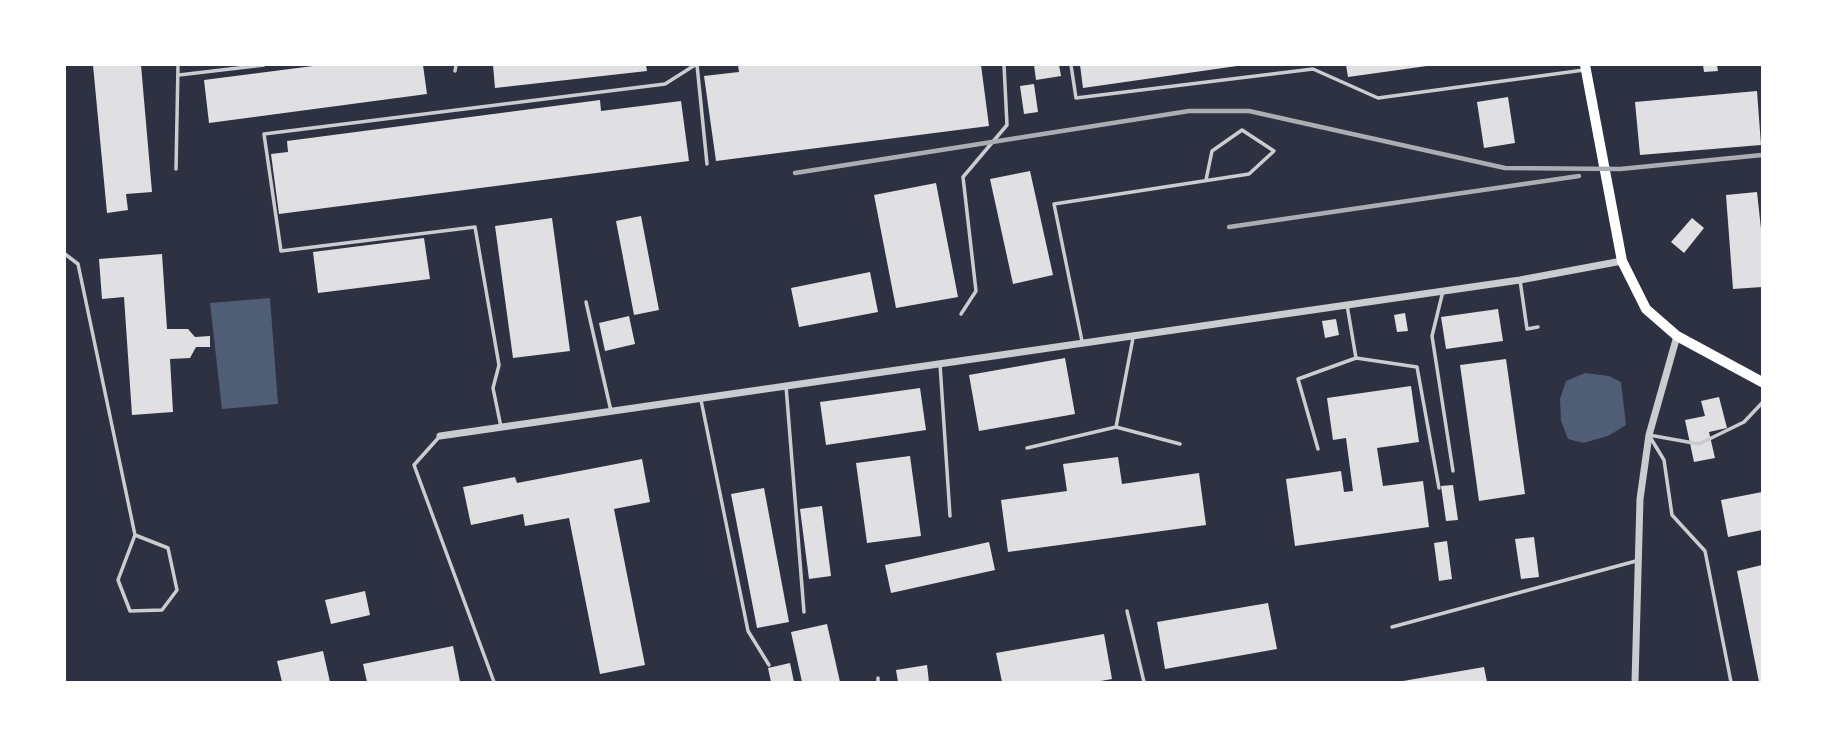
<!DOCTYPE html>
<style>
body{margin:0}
#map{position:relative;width:1827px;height:747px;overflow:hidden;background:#2d3142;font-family:Rubik,sans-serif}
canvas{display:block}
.frame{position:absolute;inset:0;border:66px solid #fff;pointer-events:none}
</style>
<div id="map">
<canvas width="1827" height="747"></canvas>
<div class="frame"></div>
</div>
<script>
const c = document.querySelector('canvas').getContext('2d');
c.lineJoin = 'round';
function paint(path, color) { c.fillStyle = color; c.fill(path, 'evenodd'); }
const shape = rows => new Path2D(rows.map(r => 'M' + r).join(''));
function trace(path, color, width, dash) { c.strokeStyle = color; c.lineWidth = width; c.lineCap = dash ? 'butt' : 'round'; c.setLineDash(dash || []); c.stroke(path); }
const water = shape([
 [270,298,278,404,222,409,210,303],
 [1585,373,1609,376,1621,382,1626,425,1608,436,1583,443,1568,439,1561,421,1560,399,1566,381]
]);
const building = shape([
 [93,65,141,65,152,192,126,194,128,210,107,213],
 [321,65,423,65,427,94,209,123,204,80],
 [493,65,646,65,647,71,495,88],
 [738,65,981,65,989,126,716,161,704,76,739,72],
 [1034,65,1059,65,1061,76,1036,80],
 [1080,65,1237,65,1237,66,1083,88],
 [1346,65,1426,65,1427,66,1348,77],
 [1703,65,1717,65,1718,71,1704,72],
 [1034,84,1038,112,1024,114,1020,86],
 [1757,91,1761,145,1640,155,1635,102],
 [1508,97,1515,143,1484,148,1477,102],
 [600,100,601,111,681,101,689,161,279,214,271,154,288,152,287,141],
 [1030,171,1053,275,1013,284,990,179],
 [936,183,958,297,896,308,874,195],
 [1757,192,1762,238,1762,287,1733,289,1726,195],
 [641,216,659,310,634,315,616,221],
 [552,218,570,351,513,358,495,226],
 [1692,218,1704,228,1684,253,1671,242],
 [424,238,430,279,318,293,313,252],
 [162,254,167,329,188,329,195,337,210,336,210,347,196,347,190,358,170,359,173,412,132,415,124,297,102,299,99,259],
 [870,272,878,312,799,327,791,288],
 [1498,309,1503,341,1446,349,1441,317],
 [1405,313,1408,331,1397,332,1394,315],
 [629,316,635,344,605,351,599,323],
 [1336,319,1339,335,1325,338,1322,321],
 [1065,358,1075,414,979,431,969,375],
 [1506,359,1525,494,1479,501,1460,365],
 [1411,386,1419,442,1377,448,1383,486,1423,481,1429,527,1295,546,1286,479,1341,471,1344,492,1353,491,1346,438,1333,440,1327,398],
 [920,388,926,430,826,445,820,402],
 [1719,397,1727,428,1709,432,1715,458,1694,462,1685,420,1705,416,1701,401],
 [910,456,921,536,867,543,856,463],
 [1118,457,1122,484,1199,473,1206,525,1008,552,1001,500,1067,491,1063,464],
 [642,459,650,502,614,509,645,665,600,674,569,518,525,526,523,514,471,525,463,487,515,477,517,483],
 [1453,485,1458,520,1446,521,1441,486],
 [764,488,789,622,757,628,731,494],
 [1762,492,1762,530,1728,537,1721,500],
 [822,506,831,576,809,579,800,509],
 [1534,537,1539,577,1521,579,1515,539],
 [1447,541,1452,579,1439,581,1434,543],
 [989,542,995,570,891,593,885,565],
 [1762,565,1762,682,1759,682,1737,571],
 [365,591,370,615,331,624,325,600],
 [1268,603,1277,649,1165,669,1157,622],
 [827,624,840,682,802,682,791,632],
 [1104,634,1112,679,1095,682,1002,682,996,653],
 [453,646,460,682,367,682,363,664],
 [323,651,330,682,282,682,277,661],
 [790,663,794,682,771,682,768,668],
 [927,665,929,682,898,682,896,670],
 [1484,667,1487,682,1403,682,1403,681]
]);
const service = shape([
 [697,65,707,164],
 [1071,65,1076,98,1313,69,1378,98,1584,70],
 [455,71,456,65],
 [179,75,264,65],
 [176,169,178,65],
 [65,254,78,264,135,535,118,580,130,611,162,610,177,590,168,548,135,535],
 [1520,280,1527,329,1538,327],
 [1443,291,1432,336,1453,471],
 [586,302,611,411],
 [961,314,976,291,963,177,1007,125,1004,65],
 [1082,341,1054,204,1249,174,1274,151,1242,130,1212,151,1206,180],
 [1356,358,1417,367,1439,488],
 [940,364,950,516],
 [786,386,804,612],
 [701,400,748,631,769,665],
 [501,427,493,388,499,365,475,227,281,251,264,134,665,84,695,65],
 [1116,427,1133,338],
 [1649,435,1699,444,1744,422,1762,403],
 [440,436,414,465,494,682],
 [1650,437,1664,460,1672,515,1705,551,1731,682],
 [1027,448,1116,427,1180,444],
 [1318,449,1298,379,1356,358,1347,305],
 [1127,611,1144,682],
 [1392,627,1636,561],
 [878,678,878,682]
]);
const minor = shape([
 [440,436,1520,280,1622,261],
 [1635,682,1640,499,1649,435,1677,336]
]);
const secondary = shape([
 [1585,65,1622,261,1646,309,1677,336,1762,382]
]);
const rail = shape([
 [795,173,1189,111,1249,111,1505,168,1620,169,1762,155],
 [1229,227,1579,176]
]);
paint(water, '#4f5d75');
paint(building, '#e0e0e3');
trace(service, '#caccd0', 3.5);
trace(minor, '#caccd0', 7);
trace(secondary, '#fff', 10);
trace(rail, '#abadb3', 4.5);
</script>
